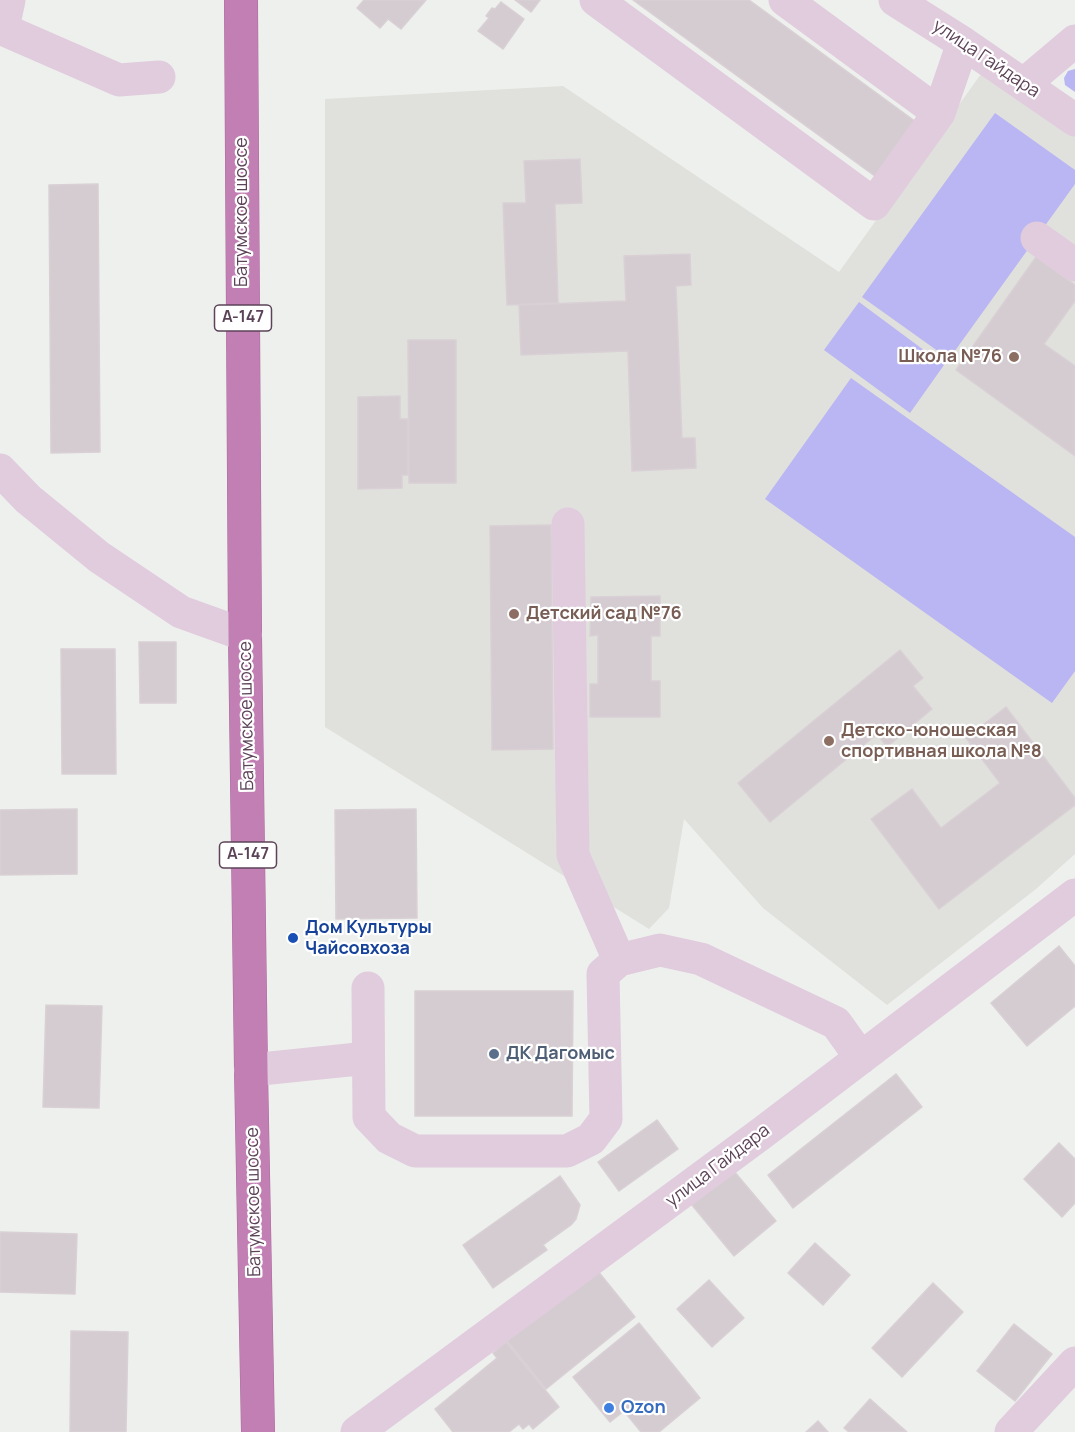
<!DOCTYPE html>
<meta charset="utf-8">
<style>
body{margin:0}
canvas{display:block;background:#edf0ec}
</style>
<canvas width="1075" height="1432"></canvas>
<script>
const c = document.querySelector('canvas').getContext('2d');
c.lineJoin = 'round';
function paint(path, color) { c.fillStyle = color; c.fill(path, 'evenodd'); }
const shape = rows => new Path2D(rows.map(r => 'M' + r).join(''));
function trace(path, color, width, dash) { c.strokeStyle = color; c.lineWidth = width; c.lineCap = dash ? 'butt' : 'round'; c.setLineDash(dash || []); c.stroke(path); }
function label(font, color, halo, rows, align = 'center') {
  c.font = font + ' Manrope,sans-serif'; c.lineWidth = 4.5; c.setLineDash([]); c.textBaseline = 'middle'; c.strokeStyle = halo; c.fillStyle = color; for (const [text, x, y, turn = 0] of rows) {
    c.save(); c.translate(x, y); c.rotate((+turn || 0) * Math.PI / 180); c.textAlign = isNaN(turn) ? turn : align; if (halo) c.strokeText(text, 0, 0); c.fillText(text, 0, 0); c.restore();
  }
}
const education = shape([
 [986,67,1075,135,1075,854,1036,889,887,1005,763,908,684,819,669,908,649,929,325,727,325,99,563,86,839,272]
]);
const green = shape([
 [1075,69,1075,92,1065,85,1064,78,1068,71],
 [995,113,1075,170,1075,184,949,359,862,297],
 [859,302,944,365,910,413,824,350],
 [851,378,1075,537,1075,671,1052,703,765,499]
]);
const building = shape([
 [364,0,426,0,401,29,388,19,380,28,357,8,364,0],
 [515,0,540,0,531,12,515,0],
 [633,0,749,0,923,127,883,182,633,0],
 [501,2,524,19,503,49,478,31,489,18,486,16,492,8,495,9,501,2],
 [580,159,582,203,555,204,558,303,507,305,503,203,526,203,524,161,580,159],
 [98,184,100,452,51,453,49,185,98,184],
 [690,254,691,285,676,286,682,438,695,438,696,468,632,471,628,351,521,355,519,305,626,301,624,256,690,254],
 [1036,257,1075,285,1075,301,1044,344,1075,366,1075,456,956,370,1036,257],
 [408,340,456,340,456,483,409,483,408,340],
 [400,396,400,419,408,419,408,475,402,475,402,488,358,489,358,397,400,396],
 [551,525,553,749,492,750,490,526,551,525],
 [660,596,660,636,651,636,651,681,660,681,660,717,590,717,590,684,598,684,598,635,590,636,591,597,660,596],
 [139,642,176,642,176,703,140,703,139,642],
 [61,649,115,649,116,774,62,774,61,649],
 [900,650,923,678,913,686,932,709,887,747,877,734,770,822,738,783,900,650],
 [1006,707,1075,798,1075,805,939,909,871,819,912,789,941,828,1000,783,966,738,1006,707],
 [77,809,77,874,0,875,0,810,77,809],
 [416,809,417,918,336,919,335,810,416,809],
 [1059,946,1075,966,1075,1006,1027,1046,991,1003,1059,946],
 [415,991,573,991,572,1116,415,1116,415,991],
 [46,1005,102,1006,99,1108,43,1107,46,1005],
 [896,1074,922,1107,793,1208,768,1175,896,1074],
 [657,1120,678,1149,619,1191,598,1162,657,1120],
 [1059,1143,1075,1159,1075,1203,1062,1217,1024,1179,1059,1143],
 [733,1170,776,1221,734,1256,692,1205,733,1170],
 [560,1176,580,1205,576,1219,571,1225,543,1245,547,1250,493,1288,463,1245,560,1176],
 [0,1232,77,1234,75,1294,0,1292,0,1232],
 [815,1243,850,1275,823,1305,788,1273,815,1243],
 [593,1265,635,1317,546,1389,504,1337,593,1265],
 [709,1280,744,1318,712,1347,677,1309,709,1280],
 [933,1283,963,1312,902,1377,872,1348,933,1283],
 [639,1323,700,1398,659,1432,641,1432,624,1411,610,1422,573,1377,639,1323],
 [1014,1324,1052,1354,1015,1401,977,1371,1014,1324],
 [71,1331,128,1332,126,1432,70,1432,71,1331],
 [506,1342,559,1407,533,1429,529,1424,523,1429,519,1424,509,1432,453,1432,435,1409,497,1358,493,1353,506,1342],
 [870,1399,907,1432,849,1432,844,1428,870,1399],
 [818,1421,828,1432,806,1432,818,1421]
]);
const minor = shape([
 [596,0,874,204,939,113],
 [785,0,939,113,963,43],
 [895,0,963,43,1075,120],
 [0,28,119,80,159,77],
 [3,28,9,0],
 [1024,84,1075,41],
 [1037,238,1075,265],
 [0,470,28,499,99,557,181,612,245,635],
 [568,524,573,855,619,960],
 [368,988,369,1117,389,1138,415,1151,567,1151,591,1139,606,1119,603,974,619,960,660,950,701,959,836,1023,861,1058],
 [251,1070,368,1058],
 [357,1432,762,1133,1075,895],
 [1011,1432,1075,1363]
]);
const highway = shape([
 [241,0,245,635,251,1070,258,1432]
]);
const markers = [
 [1014,357,6,"#8d6e63"],
 [514,614,6,"#8d6e63"],
 [829,741,6,"#8d6e63"],
 [293,938,6,"#1a4fb4"],
 [494,1054,6,"#5c6f8a"],
 [609,1408,6,"#3f7fe0"]
];
const shields = [
 [243,318,57],
 [248,855,57]
];
const shieldNames = [
 ["А-147",243,318],
 ["А-147",248,855]
];
const streetNames = [
 ["улица Гайдара",986,59,34],
 ["Батумское шоссе",242,212,-90],
 ["Батумское шоссе",247,716,-91],
 ["улица Гайдара",718,1166,-37],
 ["Батумское шоссе",254,1202,-91]
];
const educationNames = [
 ["Школа №76",1002,357,"right"],
 ["Детский сад №76",526,614],
 ["Детско-юношеская",841,731],
 ["спортивная школа №8",841,752]
];
const transitNames = [
 ["Дом Культуры",305,928],
 ["Чайсовхоза",305,949]
];
const serviceNames = [
 ["ДК Дагомыс",506,1054]
];
const shopNames = [
 ["Ozon",621,1408]
];
paint(education, '#e0e1dd');
paint(green, '#bab5f3');
paint(building, '#d5ccd2');
trace(building, '#d9d0d5', 1.5);
trace(highway, '#ad6a9f', 34);
trace(minor, '#e1ccde', 33);
trace(highway, '#c17fb4', 33);
for (const [x, y, r, color] of markers) { const dot = new Path2D(); dot.arc(x, y, r, 0, 2 * Math.PI); c.fillStyle = color; c.fill(dot); trace(dot, '#fff', 2); }
for (const [x, y, w] of shields) { const box = new Path2D(); box.roundRect(x - w / 2, y - 13, w, 26, 4.5); c.fillStyle = '#fff'; c.fill(box); trace(box, '#5c4358', 1.5); }
label('bold 16px', '#5c4358', null, shieldNames);
label('18px', '#5c4358', '#fff', streetNames);
label('bold 18px', '#785e54', '#fff', educationNames, 'left');
label('bold 18px', '#164399', '#fff', transitNames, 'left');
label('bold 18px', '#4e5e75', '#fff', serviceNames, 'left');
label('bold 18px', '#366cbe', '#fff', shopNames, 'left');
</script>
